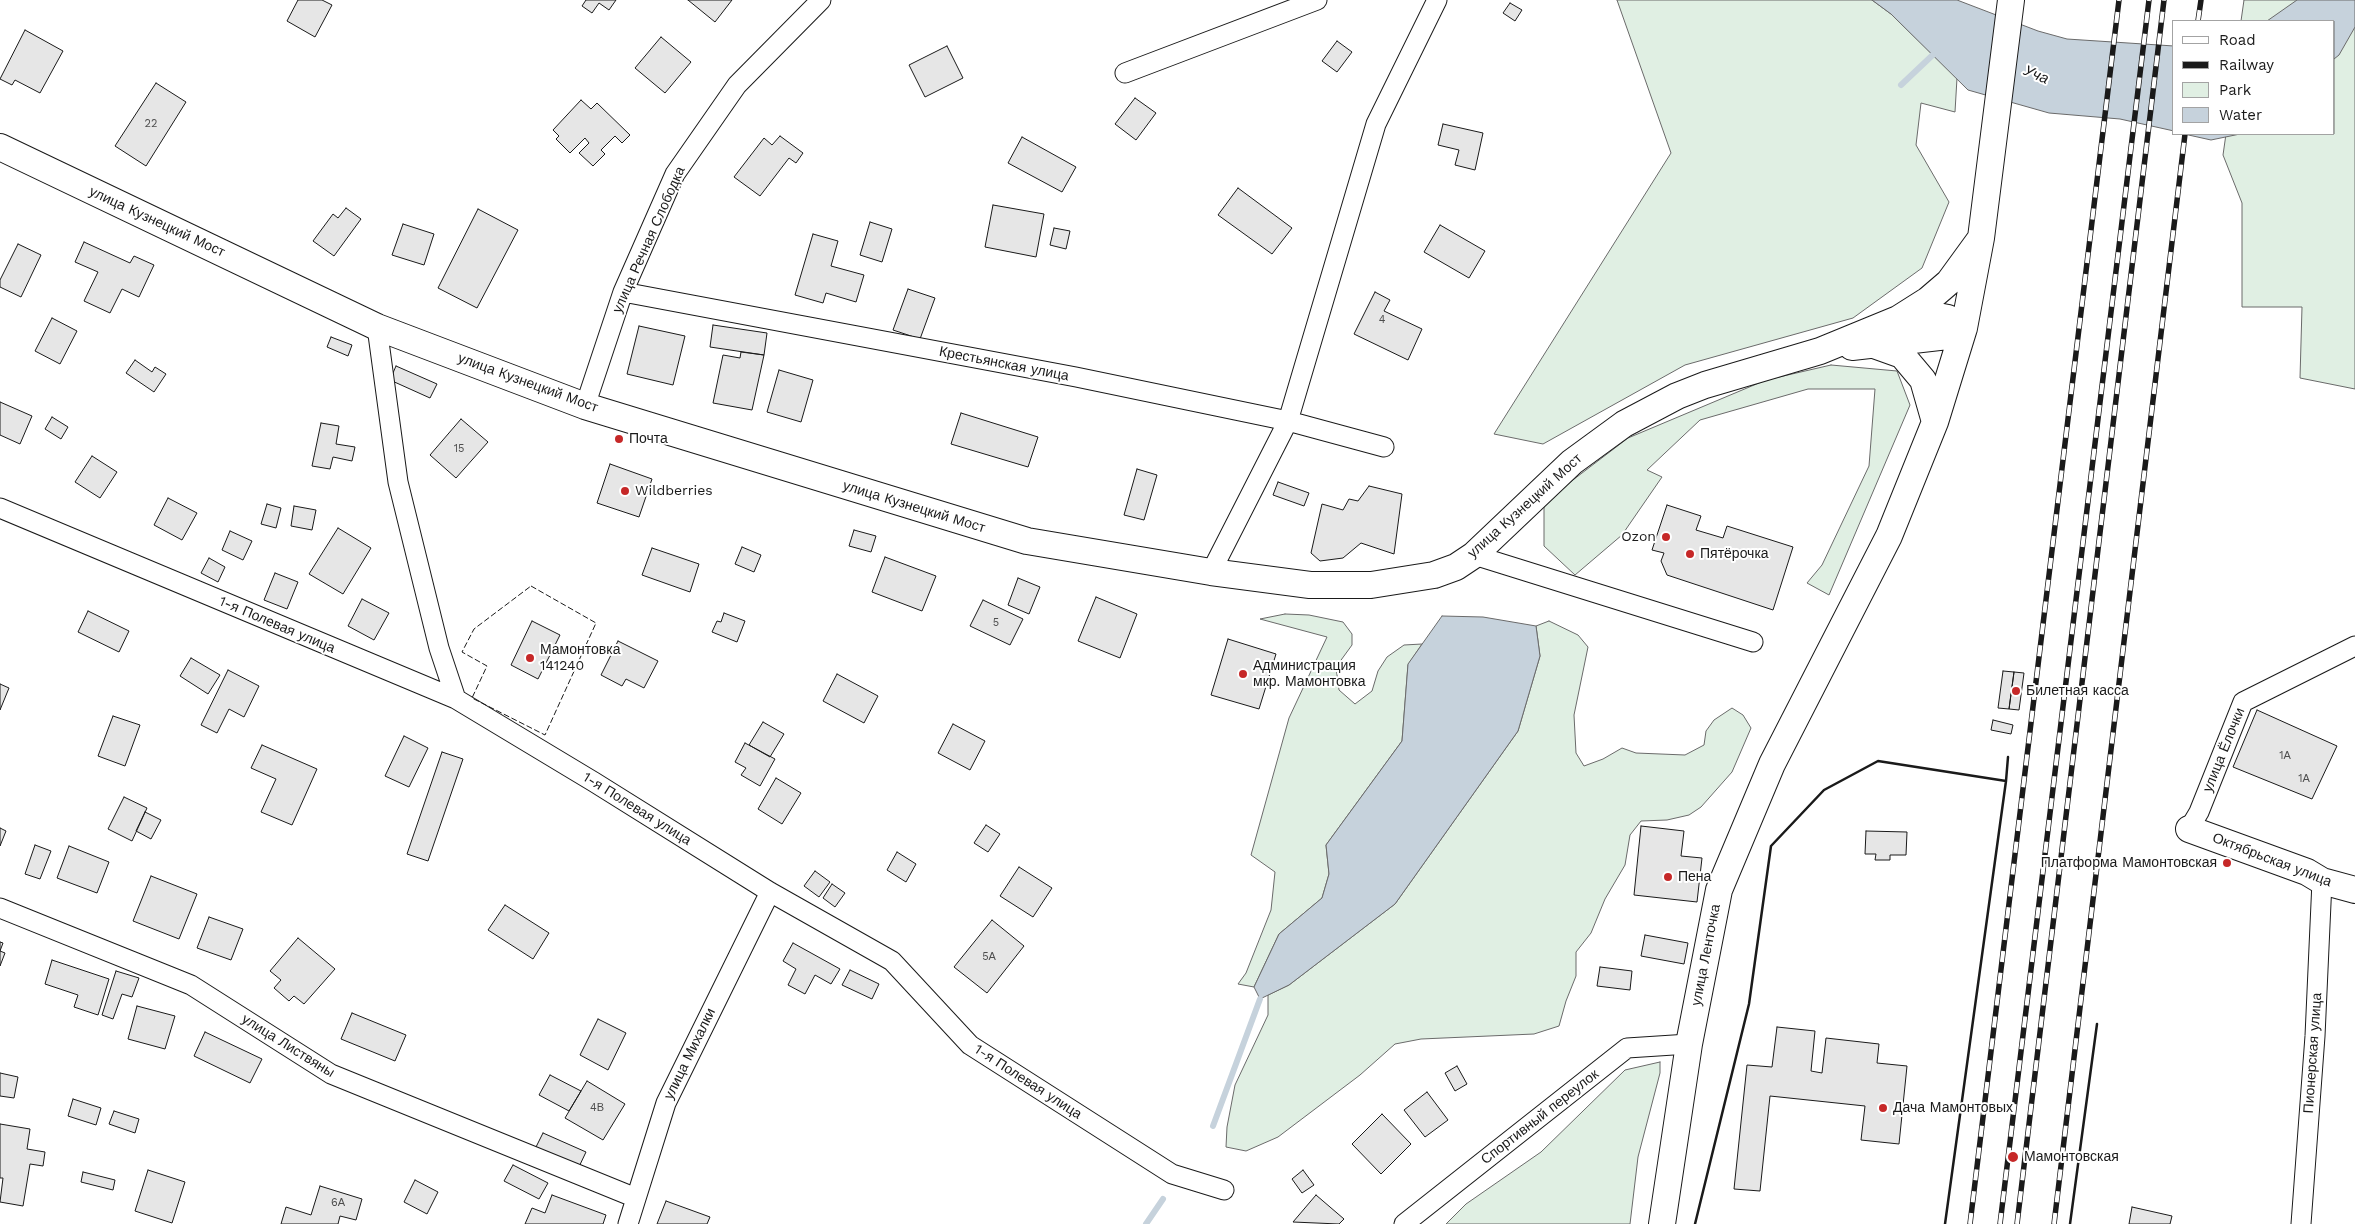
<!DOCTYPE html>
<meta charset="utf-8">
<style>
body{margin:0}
#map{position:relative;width:2355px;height:1224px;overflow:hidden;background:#fff;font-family:"Work Sans",sans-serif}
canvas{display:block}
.legend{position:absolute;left:2172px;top:20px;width:162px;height:115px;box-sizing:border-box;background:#fff;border:1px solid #a3a3a3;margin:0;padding:6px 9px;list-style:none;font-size:15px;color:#1a1a1a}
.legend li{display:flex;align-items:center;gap:10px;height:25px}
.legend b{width:25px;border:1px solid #a3a3a3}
</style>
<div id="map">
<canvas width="2355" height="1224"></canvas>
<ul class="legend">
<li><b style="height:6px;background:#fff"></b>Road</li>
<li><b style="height:6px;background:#1a1a1a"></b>Railway</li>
<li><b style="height:14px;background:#e0efe3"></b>Park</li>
<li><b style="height:14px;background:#c6d2dc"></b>Water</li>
</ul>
</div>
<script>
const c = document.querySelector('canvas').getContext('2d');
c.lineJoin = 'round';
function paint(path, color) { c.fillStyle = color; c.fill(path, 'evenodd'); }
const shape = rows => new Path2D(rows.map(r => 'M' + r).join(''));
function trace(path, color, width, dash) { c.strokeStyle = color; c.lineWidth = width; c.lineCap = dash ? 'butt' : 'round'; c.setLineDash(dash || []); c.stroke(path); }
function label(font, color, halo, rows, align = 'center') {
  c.font = font + ' "Work Sans",sans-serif'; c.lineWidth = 4; c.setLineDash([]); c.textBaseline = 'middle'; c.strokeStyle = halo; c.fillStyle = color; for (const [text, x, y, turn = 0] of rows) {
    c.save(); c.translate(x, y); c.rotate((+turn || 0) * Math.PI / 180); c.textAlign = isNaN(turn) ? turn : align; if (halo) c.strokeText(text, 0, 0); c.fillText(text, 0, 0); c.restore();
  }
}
const green = shape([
 [1617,0,1872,0,1891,14,1957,78,1955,112,1921,103,1916,145,1949,202,1922,268,1853,318,1685,365,1543,444,1494,434,1671,153,1617,0],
 [2244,0,2355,0,2355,389,2300,378,2302,307,2242,307,2242,203,2223,155,2226,134,2334,134,2334,21,2241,21,2244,0],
 [1831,365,1897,371,1910,405,1829,595,1807,583,1822,565,1869,466,1875,389,1808,389,1700,420,1647,470,1662,477,1622,535,1575,575,1544,546,1544,502,1628,438,1766,380,1831,365],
 [1285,614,1309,615,1343,622,1352,634,1352,645,1336,667,1339,690,1355,704,1372,691,1378,671,1387,657,1404,645,1422,644,1408,665,1402,741,1326,845,1329,874,1322,898,1279,934,1254,987,1238,984,1246,973,1271,910,1275,872,1251,855,1289,718,1327,637,1260,619,1285,614],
 [1549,621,1578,635,1588,647,1574,715,1576,753,1584,766,1603,759,1622,748,1636,753,1685,755,1704,745,1706,731,1714,720,1732,708,1743,715,1751,728,1732,772,1701,807,1689,815,1667,820,1641,821,1630,835,1625,865,1605,899,1591,933,1576,952,1576,976,1566,1001,1559,1026,1534,1034,1421,1039,1395,1044,1360,1075,1278,1137,1246,1151,1226,1147,1227,1127,1235,1085,1268,1015,1268,995,1289,985,1395,904,1518,731,1540,656,1536,626,1549,621],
 [1660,1062,1660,1073,1638,1157,1630,1224,1446,1224,1466,1204,1541,1152,1625,1070,1660,1062]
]);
const water = shape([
 [1872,0,1957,0,2038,31,2067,39,2174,46,2174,131,2120,119,2049,113,1968,90,1891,14,1872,0],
 [2297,0,2355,0,2355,27,2339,55,2334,59,2334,21,2267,21,2297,0],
 [2184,134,2240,134,2211,140,2184,134],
 [1442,616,1483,617,1536,626,1540,656,1518,731,1395,904,1289,985,1260,999,1254,987,1279,934,1322,898,1329,874,1326,845,1402,741,1408,664,1442,616]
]);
const stream = shape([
 [1901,85,1938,50],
 [1213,1126,1260,999],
 [1146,1224,1163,1199]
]);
const building = shape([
 [298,0,322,0,332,5,315,37,287,21,298,0],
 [586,0,616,0,609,10,599,3,592,13,582,6,586,0],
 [688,0,732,0,715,22,688,0],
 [1510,3,1522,10,1515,21,1503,13,1510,3],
 [25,30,63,51,40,93,15,80,12,85,0,79,25,30],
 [661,37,691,62,665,93,635,68,661,37],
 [1337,41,1352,52,1337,72,1322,61,1337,41],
 [947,46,963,78,925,97,909,65,947,46],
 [156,83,186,102,146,166,115,146,156,83],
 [1135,98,1156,113,1136,140,1115,124,1135,98],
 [581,100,591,109,597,103,630,135,622,143,615,136,601,150,605,154,593,166,579,153,589,143,585,138,570,153,556,139,559,136,553,130,581,100],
 [1443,124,1483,133,1475,170,1455,165,1459,150,1438,145,1443,124],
 [780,136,803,153,796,163,789,158,760,196,734,177,764,138,772,145,780,136],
 [1022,137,1076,167,1062,192,1008,163,1022,137],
 [1238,188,1292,228,1272,254,1218,215,1238,188],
 [993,205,1044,214,1036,257,985,247,993,205],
 [346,208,361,219,334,256,313,241,333,214,338,218,346,208],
 [478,209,518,230,477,308,438,288,478,209],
 [870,222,892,229,882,262,860,255,870,222],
 [403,224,434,234,424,265,392,255,403,224],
 [1440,225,1485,251,1469,278,1424,252,1440,225],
 [1054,228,1070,231,1066,249,1050,245,1054,228],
 [813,234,838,241,831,266,864,275,856,302,826,293,823,303,795,295,813,234],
 [84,242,130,263,134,256,154,265,139,297,122,289,110,313,84,301,98,272,75,262,84,242],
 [18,244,41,255,21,297,0,287,0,280,18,244],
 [908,289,935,298,920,339,893,330,908,289],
 [1375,292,1390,300,1384,311,1422,329,1408,360,1354,334,1375,292],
 [52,318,77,331,60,364,35,351,52,318],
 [713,325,767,333,764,355,710,347,713,325],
 [639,326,685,336,673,385,627,374,639,326],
 [331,337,352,345,348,356,327,347,331,337],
 [741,352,764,355,752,410,713,403,723,355,740,358,741,352],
 [135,360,152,372,155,367,166,374,154,392,126,373,135,360],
 [396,366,437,384,430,398,390,380,396,366],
 [779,370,813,380,801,422,767,412,779,370],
 [0,402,32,416,20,444,0,435,0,402],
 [961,413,1038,437,1028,467,951,444,961,413],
 [52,417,68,427,61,439,45,429,52,417],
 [461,419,488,442,456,478,430,455,461,419],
 [321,423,339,426,336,444,355,447,352,461,333,457,330,469,312,466,321,423],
 [92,456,117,472,100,498,75,482,92,456],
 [610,464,652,479,639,517,597,503,610,464],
 [1137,469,1157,475,1144,520,1124,515,1137,469],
 [1278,482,1309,493,1304,506,1273,495,1278,482],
 [1369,486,1402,494,1394,554,1361,543,1343,558,1320,561,1311,553,1322,504,1343,510,1349,499,1358,501,1369,486],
 [168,498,197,513,182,540,154,525,168,498],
 [267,504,281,508,276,528,261,524,267,504],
 [1667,505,1701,516,1696,530,1723,538,1727,526,1793,547,1773,610,1667,575,1661,561,1664,553,1652,550,1667,505],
 [294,506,316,510,312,530,291,526,294,506],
 [338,528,371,548,343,594,309,574,338,528],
 [854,530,876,536,871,552,849,546,854,530],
 [230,531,252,541,243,560,222,550,230,531],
 [742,547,761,555,754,572,735,564,742,547],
 [652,548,699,564,690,592,642,575,652,548],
 [885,557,936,576,922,611,872,592,885,557],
 [209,558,225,567,218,582,201,573,209,558],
 [275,573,298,582,287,609,264,600,275,573],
 [1018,578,1040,587,1029,614,1008,605,1018,578],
 [1096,597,1137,614,1120,658,1078,641,1096,597],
 [362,599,389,613,374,640,348,626,362,599],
 [983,600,1023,619,1010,645,970,626,983,600],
 [88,611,129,631,119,652,78,632,88,611],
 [724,613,745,621,737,642,712,632,717,621,721,622,724,613],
 [532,621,560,635,538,679,511,665,532,621],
 [1228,639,1276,654,1259,709,1211,695,1228,639],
 [618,641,658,661,644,688,626,679,622,686,601,675,618,641],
 [191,658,220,675,208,694,180,676,191,658],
 [228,670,259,686,244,717,229,709,217,733,201,725,228,670],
 [2003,671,2014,672,2009,709,1998,708,2003,671],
 [2014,672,2024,673,2019,710,2009,709,2014,672],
 [837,674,878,696,864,723,823,701,837,674],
 [0,684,9,688,0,710,0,684],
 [2257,710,2337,746,2312,799,2233,767,2257,710],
 [113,716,140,725,125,766,98,756,113,716],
 [1993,720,2013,725,2011,734,1991,730,1993,720],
 [763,722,784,734,770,757,749,745,763,722],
 [953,724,985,741,970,770,938,753,953,724],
 [404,736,428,748,409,787,385,776,404,736],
 [745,743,775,759,760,786,741,775,746,768,735,762,745,743],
 [262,745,317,769,292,825,261,812,276,779,251,768,262,745],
 [442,752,463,759,428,861,407,854,442,752],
 [776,778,801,793,782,824,758,809,776,778],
 [124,797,147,808,132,841,108,829,124,797],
 [145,812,161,820,151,839,136,831,145,812],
 [986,825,1000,834,988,852,974,843,986,825],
 [1641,826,1684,831,1681,856,1702,858,1697,902,1634,895,1641,826],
 [0,828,6,831,0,846,0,828],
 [1866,831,1907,832,1906,855,1890,855,1890,860,1875,860,1876,854,1865,854,1866,831],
 [35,845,51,851,40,879,25,874,35,845],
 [69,846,109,862,97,893,57,878,69,846],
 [897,852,916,864,906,882,887,870,897,852],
 [1019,867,1052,888,1033,917,1000,896,1019,867],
 [815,871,830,882,819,897,804,886,815,871],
 [151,876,197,894,179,939,133,921,151,876],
 [832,884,845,893,835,907,823,898,832,884],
 [505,905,549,933,533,959,488,930,505,905],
 [209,917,243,929,231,960,197,948,209,917],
 [992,920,1024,946,987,993,954,967,992,920],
 [1645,935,1688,943,1684,964,1641,956,1645,935],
 [298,938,335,969,304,1004,294,996,289,1001,274,988,281,980,270,971,298,938],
 [0,942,3,943,0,951,5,953,0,966,0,942],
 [793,943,840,969,831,984,815,975,805,994,788,985,796,969,783,961,793,943],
 [52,960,109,979,98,1015,74,1007,78,995,45,984,52,960],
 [1600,967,1632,971,1630,990,1597,986,1600,967],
 [850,970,879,984,872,999,842,985,850,970],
 [116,971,139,978,132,997,122,994,113,1019,102,1015,116,971],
 [137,1006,175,1016,165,1049,128,1039,137,1006],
 [352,1013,406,1035,395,1061,341,1039,352,1013],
 [598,1019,626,1033,608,1070,580,1055,598,1019],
 [1777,1027,1815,1031,1811,1071,1822,1073,1826,1038,1879,1044,1877,1063,1907,1066,1899,1144,1861,1140,1865,1106,1770,1096,1760,1191,1734,1189,1747,1065,1772,1067,1777,1027],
 [205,1032,262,1059,250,1083,194,1056,205,1032],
 [1457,1066,1467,1084,1455,1091,1445,1073,1457,1066],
 [0,1073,18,1077,14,1098,0,1096,0,1073],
 [550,1075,581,1091,569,1111,539,1095,550,1075],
 [587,1081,625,1104,603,1140,565,1118,587,1081],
 [1427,1092,1448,1120,1425,1137,1404,1110,1427,1092],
 [73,1099,101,1108,96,1125,68,1116,73,1099],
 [114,1111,139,1119,135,1133,109,1124,114,1111],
 [1382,1114,1411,1144,1381,1174,1352,1144,1382,1114],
 [0,1124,30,1129,27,1149,45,1152,43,1166,30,1164,23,1206,0,1202,3,1178,0,1178,0,1124],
 [543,1133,586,1152,577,1171,534,1151,543,1133],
 [513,1165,548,1183,539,1199,504,1181,513,1165],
 [148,1170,185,1182,172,1223,135,1211,148,1170],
 [1303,1170,1314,1185,1302,1193,1292,1179,1303,1170],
 [83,1172,115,1180,113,1190,81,1182,83,1172],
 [415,1180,438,1192,427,1214,404,1202,415,1180],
 [320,1186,362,1199,356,1220,340,1216,338,1224,281,1224,286,1207,311,1215,320,1186],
 [552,1195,606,1215,603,1224,525,1224,532,1208,545,1213,552,1195],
 [1316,1195,1344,1219,1339,1224,1293,1222,1316,1195],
 [666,1201,710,1217,707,1224,657,1224,666,1201],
 [2132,1207,2172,1216,2170,1224,2129,1224,2132,1207]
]);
const street = shape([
 [1125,73,1317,0],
 [623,292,1076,377,1288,421,1384,447],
 [377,327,398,482,439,648,456,699],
 [585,406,623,292,675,174,737,85,821,0],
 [0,508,456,699,594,782,770,892,892,961,970,1045,1172,1174,1224,1190],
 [1474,555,1753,642],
 [1211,572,1288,421,1376,124,1437,0],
 [2189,829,2199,812,2243,702,2355,646],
 [0,908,191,985,331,1074,636,1198],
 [628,1224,666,1103,770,892],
 [1404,1224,1627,1048,1689,1044],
 [2301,1224,2315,1036,2322,881]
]);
const secondary = shape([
 [0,147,377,327,585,406,1027,541,1211,572,1310,585,1371,585,1434,575,1456,567,1474,555,1572,462,1624,424,1677,396,1705,385,1820,351,1898,319,1928,300,1949,282,1981,238],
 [1901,318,1932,315,1948,318,1964,328],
 [1874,345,1902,355,1923,380,1935,422],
 [1852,347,1948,336,1964,328],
 [2189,829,2307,872,2322,881,2355,890],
 [1662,1224,1689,1044,1719,890,1772,764,1889,536,1935,422,1964,328,1981,238,2011,0]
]);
const rail = shape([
 [2198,21,2201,0],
 [1970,1224,2119,0],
 [2000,1224,2149,0],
 [2017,1224,2164,0],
 [2054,1224,2185,134]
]);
const fence = shape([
 [531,586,596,623,545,735,472,698,487,666,462,652,474,629,531,586]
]);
const wall = shape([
 [2006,781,2008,757],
 [1695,1224,1749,1004,1771,846,1824,790,1878,761,2006,781,1945,1224],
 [2070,1224,2097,1024]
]);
const markers = [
 [619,439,5,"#c62828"],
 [625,491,5,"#c62828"],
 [1666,537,5,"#c62828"],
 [1690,554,5,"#c62828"],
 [530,658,5,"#c62828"],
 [1243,674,5,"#c62828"],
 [2016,691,5,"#c62828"],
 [2227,863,5,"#c62828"],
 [1668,877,5,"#c62828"],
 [1883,1108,5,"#c62828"],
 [2013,1157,6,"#c62828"]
];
const numberNames = [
 ["22",151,124],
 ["4",1382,320],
 ["15",459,449],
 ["5",996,623],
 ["1А",2285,756],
 ["1А",2304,779],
 ["5А",989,957],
 ["4В",597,1108],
 ["6А",338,1203]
];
const streetNames = [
 ["улица Кузнецкий Мост",157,222,25],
 ["улица Речная Слободка",649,240,-66],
 ["Крестьянская улица",1004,364,11],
 ["улица Кузнецкий Мост",528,383,20],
 ["улица Кузнецкий Мост",1525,506,-42],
 ["улица Кузнецкий Мост",914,507,17],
 ["1-я Полевая улица",277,625,23],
 ["улица Ёлочки",2224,750,-68],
 ["1-я Полевая улица",637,809,32],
 ["Октябрьская улица",2272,860,21],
 ["улица Ленточка",1706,955,-79],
 ["улица Листвяны",288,1046,32],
 ["Пионерская улица",2313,1053,-86],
 ["улица Михалки",690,1054,-64],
 ["1-я Полевая улица",1028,1082,33],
 ["Спортивный переулок",1540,1117,-38]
];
const poiNames = [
 ["Почта",629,439],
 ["Wildberries",635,491],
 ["Ozon",1656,537,"right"],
 ["Пятёрочка",1700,554],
 ["Мамонтовка",540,650],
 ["141240",540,666],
 ["Администрация",1253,666],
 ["мкр. Мамонтовка",1253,682],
 ["Билетная касса",2026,691],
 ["Платформа Мамонтовская",2217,863,"right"],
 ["Пена",1678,877],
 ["Дача Мамонтовых",1893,1108],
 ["Мамонтовская",2024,1157]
];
const waterNames = [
 ["Уча",2036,75,23]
];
paint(green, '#e0efe3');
trace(green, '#6a6a6a', 1);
paint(water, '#c6d2dc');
trace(water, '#6a6a6a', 1);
trace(stream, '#c6d2dc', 6);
paint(building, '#e6e6e6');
trace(building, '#1a1a1a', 1);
trace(street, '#1a1a1a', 21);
trace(secondary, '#1a1a1a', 28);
trace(street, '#fff', 19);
trace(secondary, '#fff', 26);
trace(rail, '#1a1a1a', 5.5);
trace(rail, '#fff', 4, [11]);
trace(fence, '#1a1a1a', 1, [6, 2.5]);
trace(wall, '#1a1a1a', 2.5);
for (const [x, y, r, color] of markers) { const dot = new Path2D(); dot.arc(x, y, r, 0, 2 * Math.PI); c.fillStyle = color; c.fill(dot); trace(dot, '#fff', 2); }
label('11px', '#4d4d4d', null, numberNames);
label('14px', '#1a1a1a', '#fff', streetNames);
label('14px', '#1a1a1a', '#fff', poiNames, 'left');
label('italic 15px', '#1a1a1a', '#fff', waterNames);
</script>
